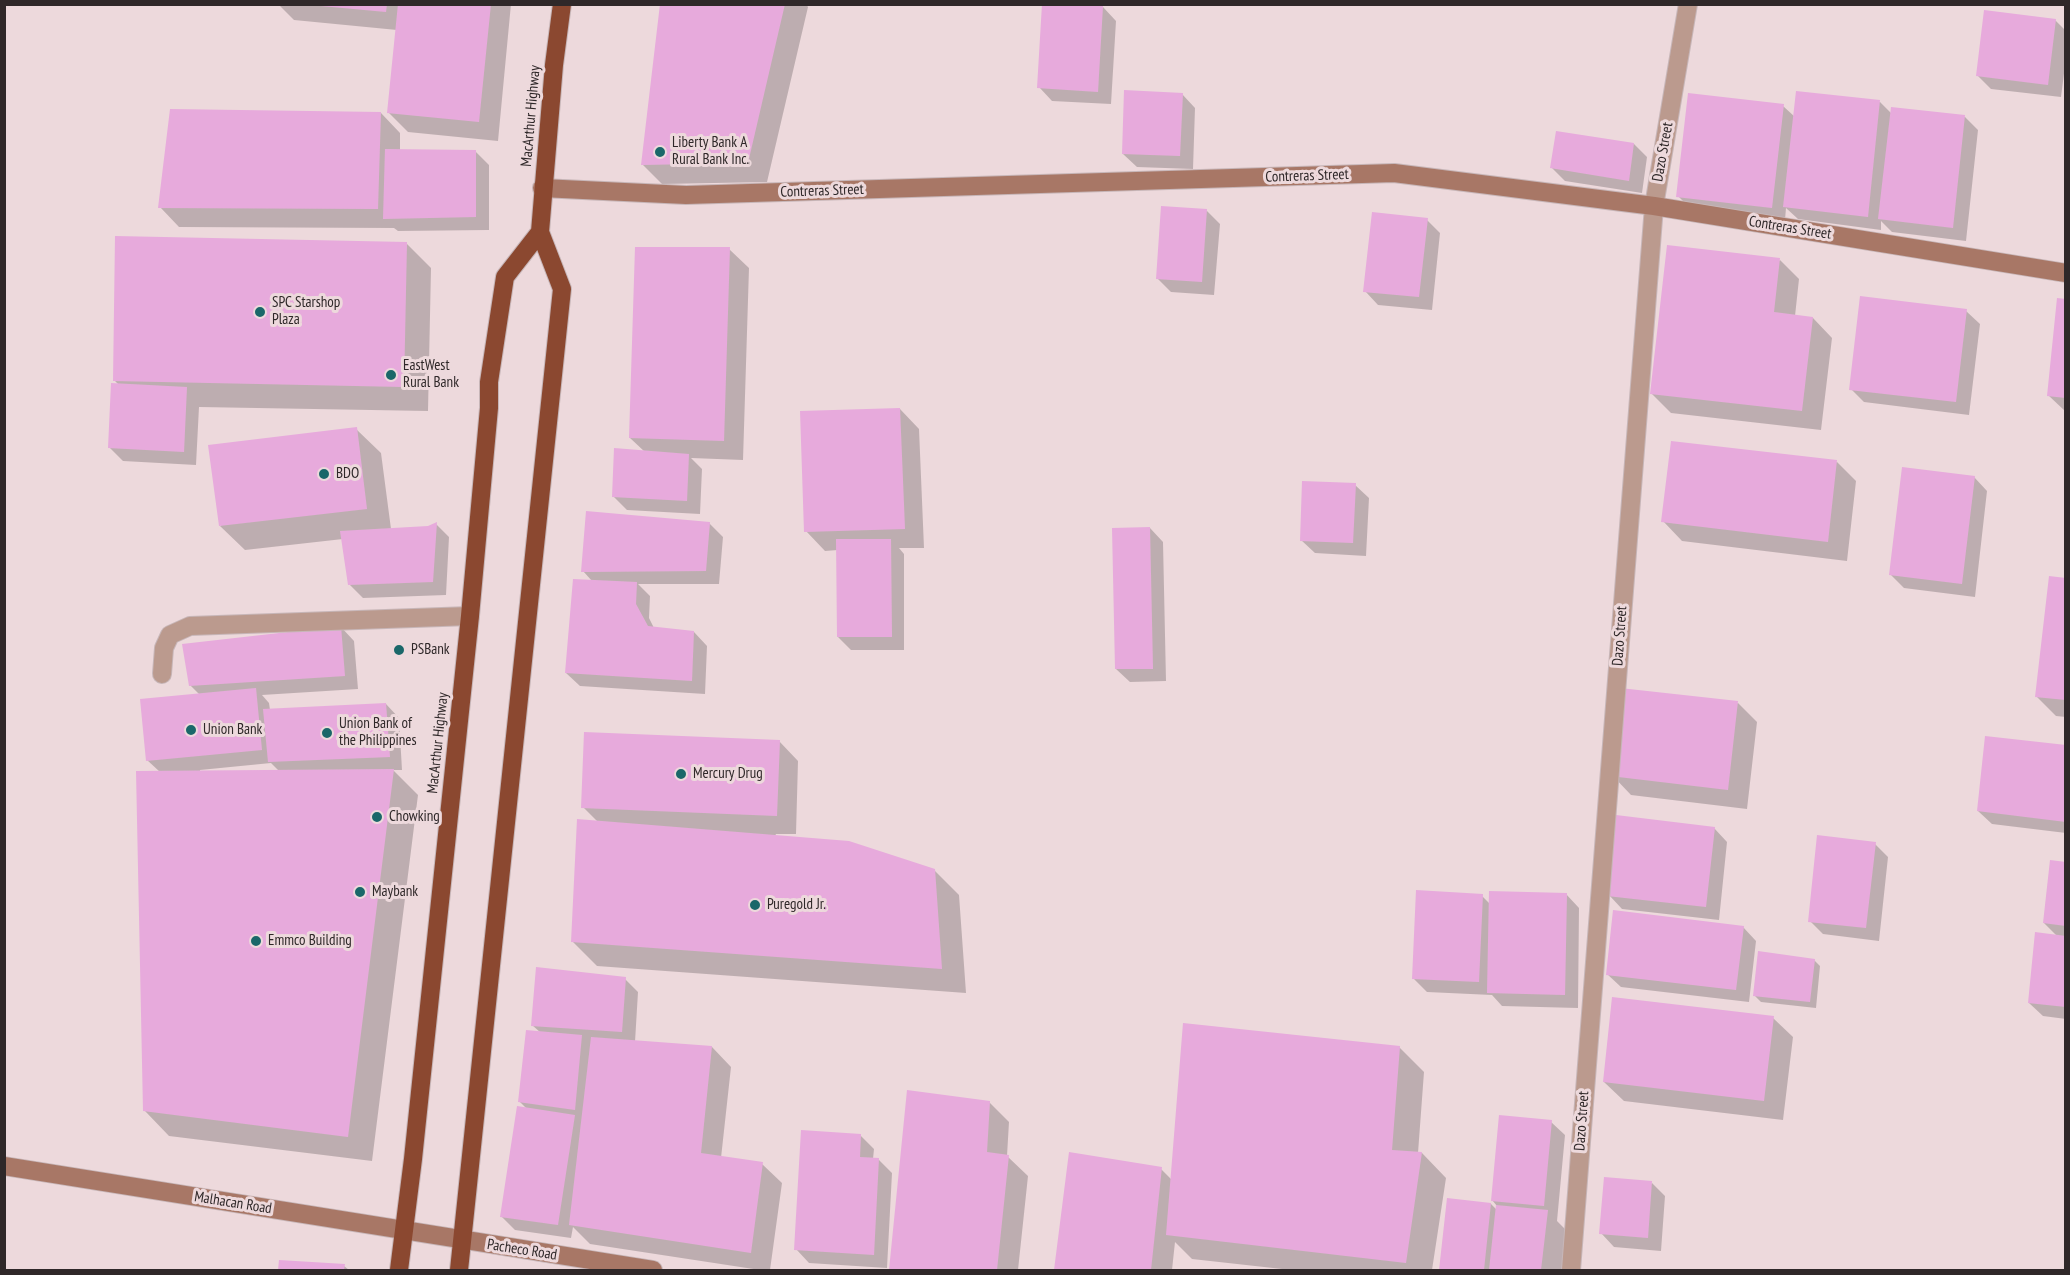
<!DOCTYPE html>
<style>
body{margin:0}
#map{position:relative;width:2070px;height:1275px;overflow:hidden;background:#edd9dc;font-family:"PT Sans Narrow",sans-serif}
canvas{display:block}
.frame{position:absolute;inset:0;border:6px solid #2f2829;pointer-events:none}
</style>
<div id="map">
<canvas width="2070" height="1275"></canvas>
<div class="frame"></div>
</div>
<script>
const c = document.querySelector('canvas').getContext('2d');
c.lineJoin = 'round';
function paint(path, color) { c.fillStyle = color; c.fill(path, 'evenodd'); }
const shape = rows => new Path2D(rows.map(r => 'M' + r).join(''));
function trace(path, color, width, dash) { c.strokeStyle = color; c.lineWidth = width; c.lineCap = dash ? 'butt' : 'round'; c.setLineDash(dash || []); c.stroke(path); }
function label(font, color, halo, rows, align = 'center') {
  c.font = font + ' "PT Sans Narrow",sans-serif'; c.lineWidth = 6; c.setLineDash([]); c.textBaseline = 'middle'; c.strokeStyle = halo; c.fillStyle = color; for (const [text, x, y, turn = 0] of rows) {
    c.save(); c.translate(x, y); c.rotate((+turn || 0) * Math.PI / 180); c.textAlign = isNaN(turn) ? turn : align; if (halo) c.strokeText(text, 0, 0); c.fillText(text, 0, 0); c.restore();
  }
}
const shadow = shape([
 [278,4,511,4,498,141,408,132,389,113,397,30,294,20],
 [661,4,806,4,808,7,767,182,662,184,643,165],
 [1103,7,1116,21,1111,104,1052,101,1039,87],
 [2055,20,2066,31,2066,58,2061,97,1991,89,1978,76],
 [1182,94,1195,108,1193,169,1137,167,1123,154],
 [1880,102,1891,113,1965,117,1978,130,1966,241,1892,232,1881,221,1881,230,1798,219,1786,208,1785,220,1691,209,1678,196,1783,106,1795,117],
 [381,113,400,133,400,150,475,151,489,165,489,230,398,231,394,228,179,227,160,207],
 [1634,144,1647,157,1642,193,1565,181,1552,168],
 [1206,210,1220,224,1214,295,1171,292,1157,278],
 [1427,220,1440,233,1432,310,1378,305,1365,291],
 [406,243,431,268,428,411,199,407,196,465,123,461,109,447,119,385,115,381],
 [729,249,749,268,743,460,691,458,702,469,700,514,627,510,613,496,645,452,630,438],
 [1780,260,1799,279,1795,316,1813,318,1832,338,1821,430,1671,413,1651,393],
 [2066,301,2066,412,2048,395],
 [1966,311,1980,324,1969,415,1864,402,1851,389],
 [900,409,919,429,924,548,899,548,904,554,904,650,851,650,838,637,838,550,825,551,806,531],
 [356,429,381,453,391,529,428,527,436,524,449,537,446,595,363,598,349,584,343,539,245,550,220,526],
 [1837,462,1856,481,1847,561,1682,541,1663,521],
 [1974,477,1987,491,1975,597,1904,588,1891,575],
 [1355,485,1369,498,1366,556,1315,553,1301,540],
 [709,523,723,537,719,584,638,584,650,596,649,618,654,628,694,632,707,646,705,694,580,686,566,673,592,581,583,571],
 [1150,528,1163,542,1166,681,1130,682,1116,669],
 [2066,580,2066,717,2056,716,2036,696],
 [341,627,354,641,358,689,262,695,269,703,270,710,386,704,399,718,402,770,393,770,418,795,372,1161,169,1136,145,1111,160,772,147,760,200,695,190,685],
 [271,763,279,771,200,772,200,770],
 [1738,703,1757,722,1747,809,1631,795,1612,775],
 [779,741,798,761,796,834,776,834,775,836,934,870,959,895,966,993,597,966,573,942,598,822,583,807],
 [2066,747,2066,833,1992,824,1978,811],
 [1714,828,1727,842,1719,920,1622,909,1609,895],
 [1875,844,1888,857,1879,941,1823,934,1810,921],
 [2066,863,2066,1019,2043,1016,2029,1003,2058,937,2044,923],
 [1566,894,1579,908,1578,1008,1502,1006,1492,995,1427,992,1414,979,1482,896,1490,904],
 [1743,927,1756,941,1749,1002,1621,987,1607,974],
 [1814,960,1820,966,1816,1008,1761,1002,1755,996],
 [625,979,638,992,635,1042,712,1047,731,1067,721,1158,762,1164,782,1183,770,1270,760,1270,590,1244,573,1227,571,1238,515,1230,501,1216,527,1109,519,1101,541,1033,532,1025],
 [1773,1018,1793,1037,1783,1120,1624,1101,1604,1082],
 [1399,1047,1424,1072,1418,1153,1422,1153,1446,1178,1432,1270,1291,1270,1192,1259,1175,1242,1172,1270,1055,1270,1070,1154,1161,1169,1172,1180],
 [908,1091,989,1102,1009,1122,1007,1156,1028,1176,1018,1270,890,1270],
 [1551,1122,1565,1135,1557,1221,1567,1231,1563,1270,1441,1270,1449,1200,1491,1204,1497,1210,1497,1206,1492,1200],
 [860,1135,874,1149,873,1159,879,1160,892,1173,887,1268,809,1263,796,1249],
 [1652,1183,1665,1196,1661,1251,1614,1247,1601,1233],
 [280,1262,344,1266,349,1270,280,1270]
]);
const building = shape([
 [321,4,387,4,386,12,321,6],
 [398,4,491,4,479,122,387,113],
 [660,4,785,4,748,163,641,165],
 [1042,4,1103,6,1098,92,1037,88],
 [1984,10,2056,19,2048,85,1976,76],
 [1124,90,1183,93,1180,156,1122,154],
 [1796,91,1880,100,1868,217,1783,207],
 [1688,93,1784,104,1772,208,1676,197],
 [1891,107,1965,115,1953,228,1878,219],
 [170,109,381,112,378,209,158,208],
 [1556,131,1634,143,1629,181,1550,168],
 [385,149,476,150,476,217,383,219],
 [1161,206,1207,209,1202,282,1156,279],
 [1372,212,1428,218,1419,297,1363,292],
 [115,236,407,242,404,387,113,381],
 [1667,245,1780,258,1774,312,1813,317,1802,411,1650,394],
 [635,247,730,247,724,441,629,438],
 [1860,296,1967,309,1956,402,1849,390],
 [2057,298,2066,299,2066,398,2047,396],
 [111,383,187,387,184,452,108,448],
 [900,408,905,529,804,532,800,411],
 [357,427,367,509,219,526,208,445],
 [1671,441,1837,460,1828,542,1661,522],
 [614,448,689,454,687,501,612,497],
 [1902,467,1975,476,1962,584,1889,575],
 [1302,481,1356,483,1353,543,1300,541],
 [586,511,710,522,706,571,581,572],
 [437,522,433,582,348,585,340,531,428,526],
 [1150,527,1153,669,1115,669,1112,528],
 [836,539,891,539,892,637,837,637],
 [2049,576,2066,578,2066,700,2035,697],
 [573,579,637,582,636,604,648,626,694,631,692,681,565,673],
 [341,626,345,676,189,686,182,644],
 [256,688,262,750,146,761,140,699],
 [1620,688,1738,701,1728,790,1610,776],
 [386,703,390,757,268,762,263,709],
 [584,732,780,740,777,816,581,808],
 [1985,736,2066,745,2066,822,1977,811],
 [394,769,348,1137,143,1111,136,771],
 [1616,815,1715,827,1706,907,1607,896],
 [577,819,849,841,935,869,942,969,571,942],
 [1817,835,1876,842,1866,928,1808,922],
 [2050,860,2066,862,2066,926,2043,923],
 [1416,890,1483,894,1479,982,1412,979],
 [1489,891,1567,893,1565,995,1487,993],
 [1613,910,1744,926,1736,990,1606,975],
 [2035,932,2066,936,2066,1007,2028,1003],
 [1758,951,1815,959,1810,1002,1753,996],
 [536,967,626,977,622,1032,531,1026],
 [1612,997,1774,1016,1764,1101,1603,1082],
 [1183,1023,1400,1046,1392,1150,1422,1152,1406,1263,1166,1235],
 [526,1030,582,1035,575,1110,518,1102],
 [591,1037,712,1046,701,1153,763,1162,751,1253,569,1225],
 [907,1090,990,1101,987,1152,1009,1155,997,1270,889,1270],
 [517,1106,575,1115,558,1225,500,1217],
 [1499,1115,1552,1120,1544,1206,1491,1201],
 [801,1130,861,1134,860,1157,879,1158,874,1255,794,1250],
 [1069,1152,1162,1167,1151,1270,1054,1270],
 [1604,1177,1652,1181,1648,1238,1599,1234],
 [1447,1198,1491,1203,1484,1270,1439,1270],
 [1496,1205,1548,1210,1541,1270,1489,1270],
 [279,1260,345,1264,344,1270,278,1270]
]);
const lane = shape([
 [162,674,164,648,170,635,190,626,470,616]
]);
const street = shape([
 [1571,1270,1654,206,1688,4]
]);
const secondary = shape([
 [542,188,686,195,1394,173,1654,206,2066,273],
 [4,1166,653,1270]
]);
const highway = shape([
 [399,1270,413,1159,470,616,489,408,489,382,505,277,540,232],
 [459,1270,562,289,540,232,554,65,562,4]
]);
const markers = [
 [660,152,6,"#1a6769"],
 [260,312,6,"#1a6769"],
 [391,375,6,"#1a6769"],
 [324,474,6,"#1a6769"],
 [399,650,6,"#1a6769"],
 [191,730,6,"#1a6769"],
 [327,733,6,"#1a6769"],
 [681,774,6,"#1a6769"],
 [377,817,6,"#1a6769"],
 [360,892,6,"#1a6769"],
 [755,905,6,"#1a6769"],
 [256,941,6,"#1a6769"]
];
const streetNames = [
 ["MacArthur Highway",531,116,-85],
 ["Dazo Street",1663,152,-80],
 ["Contreras Street",1307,176,-2],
 ["Contreras Street",822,191,-2],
 ["Contreras Street",1790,228,9],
 ["Dazo Street",1620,636,-86],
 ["MacArthur Highway",438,743,-84],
 ["Dazo Street",1582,1121,-86],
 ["Malhacan Road",233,1203,9],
 ["Pacheco Road",522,1250,9]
];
const poiNames = [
 ["Liberty Bank A",672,143],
 ["Rural Bank Inc.",672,160],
 ["SPC Starshop",272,303],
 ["Plaza",272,320],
 ["EastWest",403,366],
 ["Rural Bank",403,383],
 ["BDO",336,474],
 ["PSBank",411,650],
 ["Union Bank of",339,724],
 ["the Philippines",339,741],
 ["Union Bank",203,730],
 ["Mercury Drug",693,774],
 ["Chowking",389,817],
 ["Maybank",372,892],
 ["Puregold Jr.",767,905],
 ["Emmco Building",268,941]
];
paint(shadow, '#0003');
paint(building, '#e7aadc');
trace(lane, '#c7b6b8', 20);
trace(street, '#c7b6b8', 20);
trace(secondary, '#c7b6b8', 20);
trace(highway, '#c7b6b8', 20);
trace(lane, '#bb9a8e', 18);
trace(street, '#bb9a8e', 18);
trace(secondary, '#a87766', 18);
trace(highway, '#8b4830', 18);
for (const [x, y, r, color] of markers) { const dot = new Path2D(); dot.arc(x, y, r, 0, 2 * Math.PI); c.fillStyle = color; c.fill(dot); trace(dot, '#edd9dc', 2); }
label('15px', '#2f2829', '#edd9dc', streetNames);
label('15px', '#2f2829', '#edd9dc', poiNames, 'left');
</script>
